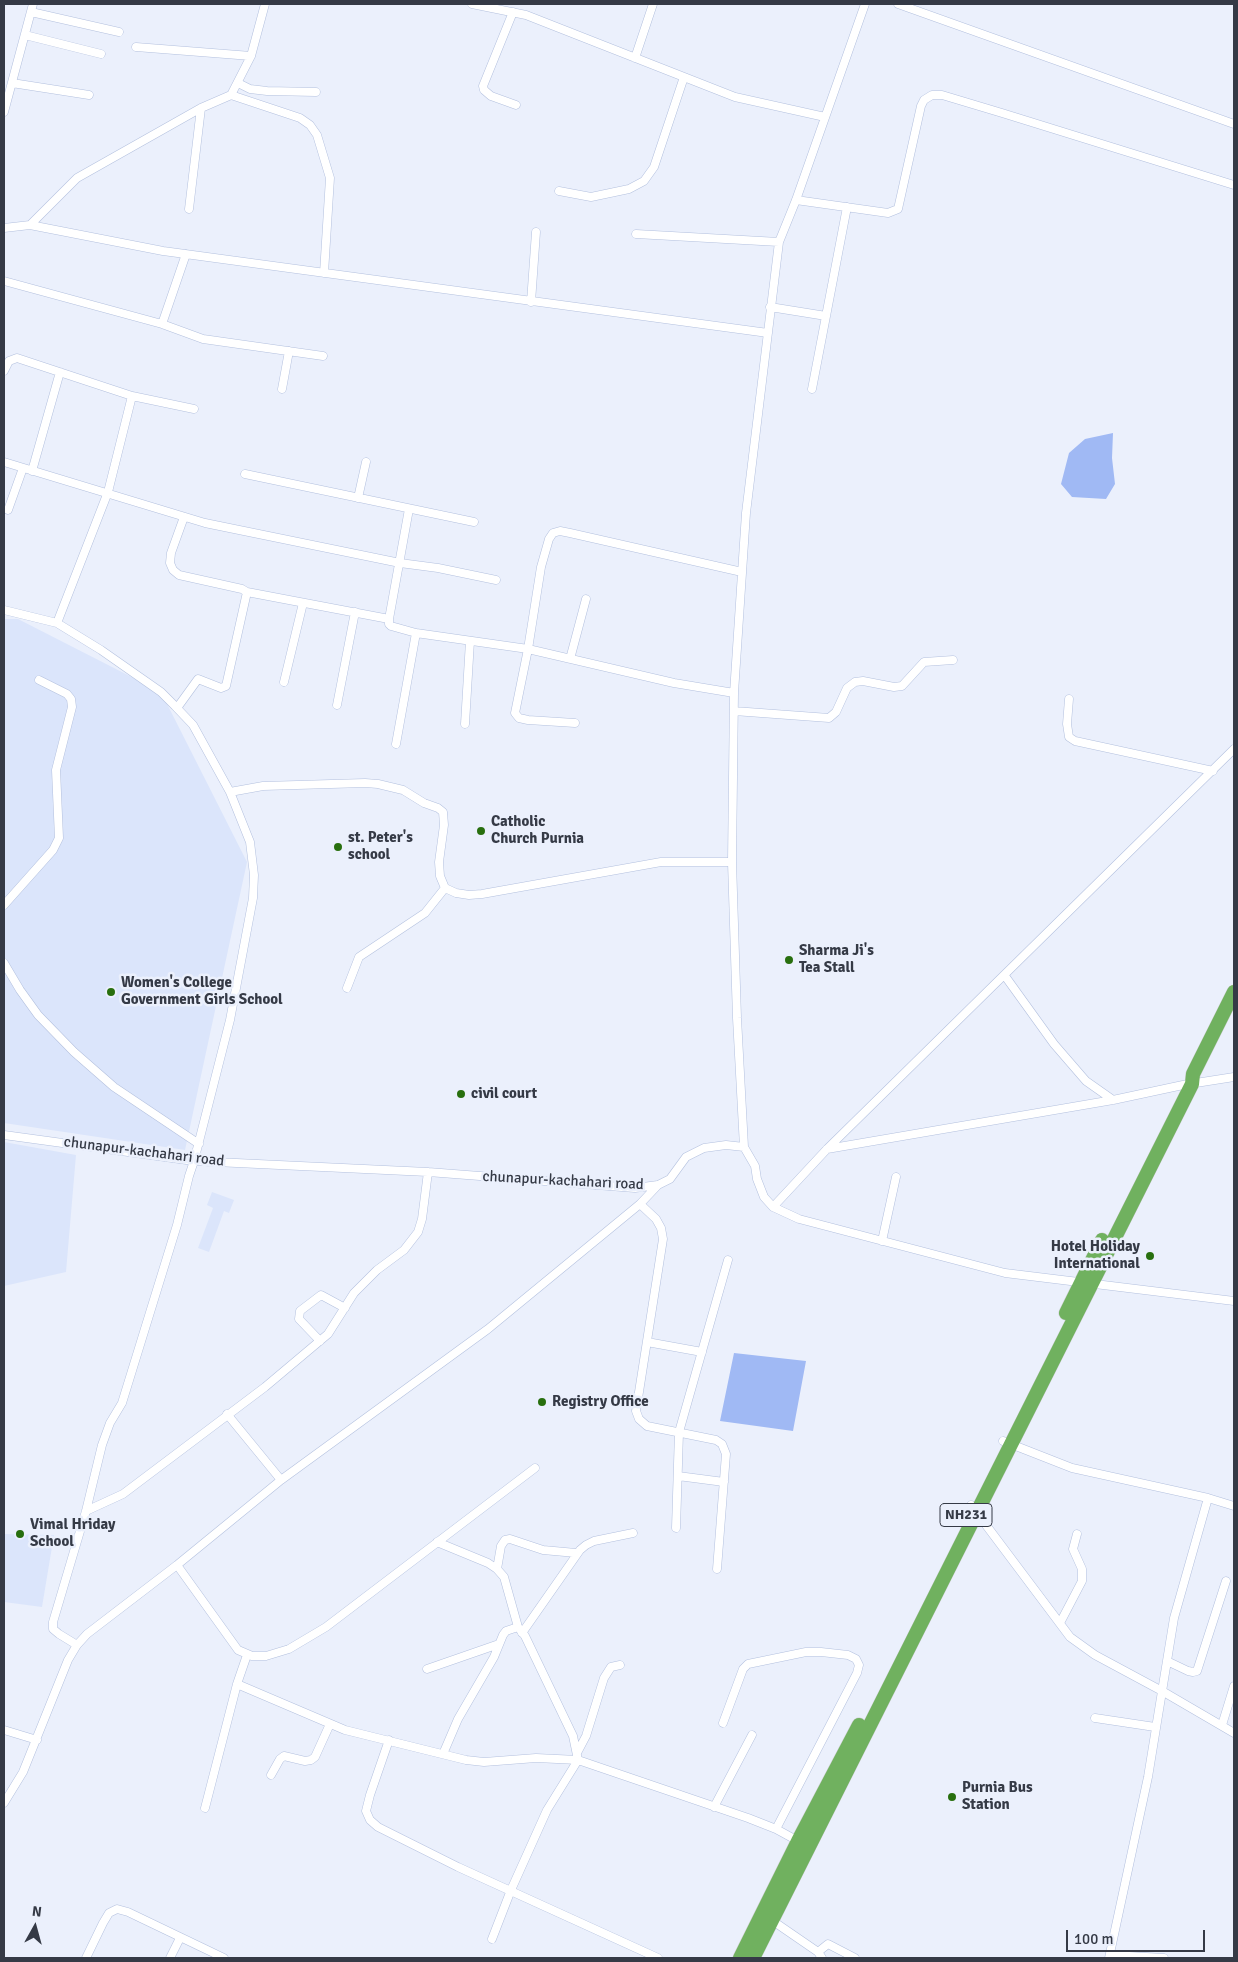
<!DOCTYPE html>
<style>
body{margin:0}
#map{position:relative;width:1238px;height:1962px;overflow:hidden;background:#ebf0fc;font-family:Signika,sans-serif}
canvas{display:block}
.frame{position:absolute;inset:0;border:5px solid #353a46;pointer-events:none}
.north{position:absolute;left:10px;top:1902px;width:50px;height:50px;-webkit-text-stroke:4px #ebf0fc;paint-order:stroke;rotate:7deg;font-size:14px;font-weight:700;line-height:20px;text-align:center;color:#353a46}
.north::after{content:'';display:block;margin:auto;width:18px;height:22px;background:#353a46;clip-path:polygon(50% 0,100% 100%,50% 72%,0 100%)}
.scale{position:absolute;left:1066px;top:1930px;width:139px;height:22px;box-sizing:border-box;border:2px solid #353a46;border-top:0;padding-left:6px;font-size:15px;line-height:18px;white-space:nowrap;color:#353a46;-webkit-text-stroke:4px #ebf0fc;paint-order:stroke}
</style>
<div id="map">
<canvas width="1238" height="1962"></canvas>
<div class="frame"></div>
<div class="north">N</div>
<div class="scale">100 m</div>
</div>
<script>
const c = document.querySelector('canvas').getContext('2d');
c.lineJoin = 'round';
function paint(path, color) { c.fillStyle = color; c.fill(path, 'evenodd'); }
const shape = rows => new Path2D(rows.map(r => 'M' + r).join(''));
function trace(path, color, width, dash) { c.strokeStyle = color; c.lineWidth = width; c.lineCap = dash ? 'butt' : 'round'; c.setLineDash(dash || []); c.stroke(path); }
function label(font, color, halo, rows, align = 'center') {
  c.font = font + ' Signika,sans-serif'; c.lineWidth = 5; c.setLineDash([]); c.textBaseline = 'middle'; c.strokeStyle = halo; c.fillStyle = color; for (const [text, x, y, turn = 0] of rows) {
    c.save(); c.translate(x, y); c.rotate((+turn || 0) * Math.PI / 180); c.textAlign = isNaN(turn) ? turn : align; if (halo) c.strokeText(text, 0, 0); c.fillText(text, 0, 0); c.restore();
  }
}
const built = shape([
 [4,619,18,619,161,692,247,862,185,1150,4,1123],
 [4,1142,76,1155,66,1272,4,1286],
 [212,1192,234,1200,229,1213,224,1211,209,1252,198,1248,213,1208,207,1205],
 [4,1534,54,1535,42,1607,4,1602]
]);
const water = shape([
 [1113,433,1112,458,1115,484,1106,499,1072,497,1061,484,1069,453,1085,439],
 [734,1353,806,1361,793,1431,720,1421]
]);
const street = shape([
 [472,4,526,15,735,97,825,117],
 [898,4,1234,124],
 [31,12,119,32],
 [513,12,483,86,484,90,491,96,516,105],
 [25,35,101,54],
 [136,47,251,56],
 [635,58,653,4],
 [12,83,89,95],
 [238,83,250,89,267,91,316,92],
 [231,95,300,118,310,125,317,135,330,178,324,273],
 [4,112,33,4],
 [559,191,591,197,629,189,644,181,654,167,684,77],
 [796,200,888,213,898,209,921,106,924,100,932,95,942,95,1002,113,1234,185],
 [189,209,201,108],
 [30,225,77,178,201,108,231,95,251,56,265,4],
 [4,228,30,225,163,251,768,333],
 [636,234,779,242],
 [4,281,162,324,203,339,323,356],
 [531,302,536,232],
 [770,307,826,316],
 [162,324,186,254],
 [4,371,9,361,17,358,132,396,194,409],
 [282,389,289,351],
 [812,389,847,207],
 [4,462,205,523,400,563,438,568,496,580],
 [32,471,60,372],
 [245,474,474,522],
 [358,498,366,462],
 [409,509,389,619,389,624,391,626,416,633,528,649,674,683,734,693],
 [8,510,23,468],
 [184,517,171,553,170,563,173,570,179,575,242,589,247,592,389,619],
 [4,610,57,623,101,650,161,692,175,706,193,725,230,792,250,842,254,875,253,898,230,1020,194,1161,189,1176,177,1225,122,1403,110,1423,102,1445,86,1511,53,1622,53,1629,59,1634,77,1645],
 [57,623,108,492,132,396],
 [570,659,586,599],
 [284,682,303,603],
 [1069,699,1067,724,1069,737,1075,741,1213,771],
 [337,705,355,612],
 [177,708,198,679,221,688,226,686,247,592],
 [734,711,829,718,836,712,847,688,855,682,863,681,894,687,902,686,924,662,953,660],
 [575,723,528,720,519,718,515,713,528,649,541,567,549,539,553,533,560,531,570,533,742,572],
 [465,724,470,641],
 [396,744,416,633],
 [230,792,263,786,365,783,378,784,403,790,424,803,438,808,443,812,444,825,439,862,440,876,445,888,456,893,469,895,482,894,661,862,732,862],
 [4,905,53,850,59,838,56,770,72,707,71,699,67,694,39,680],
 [4,963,20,990,38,1015,74,1052,114,1087,199,1144],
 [1005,976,1054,1044,1086,1081,1113,1100],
 [347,988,359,957,425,913,445,888],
 [4,1135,194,1161,428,1172,635,1188,658,1185,670,1179,686,1157,704,1148,726,1145,744,1147,755,1166,757,1179,764,1197,773,1207,799,1219,1005,1273,1234,1301],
 [744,1147,737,1018,732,862,734,693,746,513,779,242,796,200,865,4],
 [827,1149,1113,1100,1183,1085,1234,1077],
 [640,1204,656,1219,661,1228,663,1239,636,1411,639,1419,647,1426,716,1440,722,1444,726,1454,717,1569],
 [773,1207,827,1149,1234,749],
 [882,1241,896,1177],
 [320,1341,299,1319,300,1311,321,1295,345,1308],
 [647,1342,702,1352],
 [227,1414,281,1480],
 [1003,1441,1072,1468,1208,1498,1234,1506],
 [678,1476,724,1482],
 [971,1505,1070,1637,1095,1655,1162,1691,1234,1733],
 [86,1511,123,1494,265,1387,328,1334,354,1293,377,1270,404,1250,418,1232,422,1219,428,1172],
 [676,1528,679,1432,728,1260],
 [437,1542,488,1563,497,1569,504,1577,518,1627,525,1636,573,1736,578,1760,547,1810,511,1890,492,1939],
 [177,1565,238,1650,252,1656,266,1656,289,1649,326,1627,535,1468],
 [497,1569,501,1546,505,1540,510,1539,543,1550,576,1553],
 [1060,1623,1082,1581,1082,1569,1073,1549,1077,1534],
 [522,1633,580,1550,586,1545,594,1541,633,1533],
 [1167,1661,1188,1671,1193,1672,1197,1671,1226,1581],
 [427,1669,499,1644],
 [237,1684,345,1730,466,1760,484,1762,536,1758,578,1760,748,1818,776,1829,798,1841],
 [1095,1718,1155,1727],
 [723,1723,743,1669,748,1664,806,1652,821,1652,848,1655,856,1659,859,1665,857,1673,776,1829],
 [1222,1725,1234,1686],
 [4,1730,37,1740],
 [389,1740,370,1795,366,1811,370,1820,378,1827,458,1867,658,1958],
 [577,1753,586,1736,604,1678,611,1667,620,1665],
 [443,1754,458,1719,494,1657,503,1635,506,1631,518,1627],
 [271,1775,280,1759,284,1756,305,1761,311,1760,315,1757,330,1724],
 [4,1803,23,1772,68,1660,77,1645,87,1634,177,1565,281,1480,488,1329,640,1204,658,1185],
 [714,1807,752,1735],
 [205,1808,237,1684,247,1655],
 [770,1919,818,1952,822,1958],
 [818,1952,828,1944,855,1958],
 [1111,1955,1164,1958],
 [86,1958,103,1923,109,1913,117,1909,128,1912,224,1958],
 [170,1958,180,1938],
 [1109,1958,1148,1777,1174,1618,1208,1498]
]);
const highway = shape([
 [1066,1313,1102,1240],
 [740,1958,798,1841,859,1725],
 [753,1958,1192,1084,1193,1074,1234,992]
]);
const markers = [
 [481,831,5,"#286f0e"],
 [338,847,5,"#286f0e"],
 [789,960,5,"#286f0e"],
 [111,992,5,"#286f0e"],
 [461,1094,5,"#286f0e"],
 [1150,1256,5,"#286f0e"],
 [542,1402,5,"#286f0e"],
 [20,1534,5,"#286f0e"],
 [952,1797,5,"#286f0e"]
];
const shields = [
 [966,1515,52]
];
const shieldNames = [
 ["NH231",966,1515]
];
const poiNames = [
 ["Catholic",491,822],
 ["Church Purnia",491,839],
 ["st. Peter's",348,838],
 ["school",348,855],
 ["Sharma Ji's",799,951],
 ["Tea Stall",799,968],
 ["Women's College",121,983],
 ["Government Girls School",121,1000],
 ["civil court",471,1094],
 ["Hotel Holiday",1140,1247,"right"],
 ["International",1140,1264,"right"],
 ["Registry Office",552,1402],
 ["Vimal Hriday",30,1525],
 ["School",30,1542],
 ["Purnia Bus",962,1788],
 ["Station",962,1805]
];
const streetNames = [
 ["chunapur-kachahari road",144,1152,7],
 ["chunapur-kachahari road",563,1181,3]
];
paint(built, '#dbe5fb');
paint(water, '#a0b9f4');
trace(street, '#b3c0de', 9);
trace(highway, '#cfd0d3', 15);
trace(street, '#fff', 8);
trace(highway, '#70b15f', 14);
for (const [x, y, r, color] of markers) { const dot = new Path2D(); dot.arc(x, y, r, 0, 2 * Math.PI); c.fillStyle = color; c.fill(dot); trace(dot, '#ebf0fc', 2); }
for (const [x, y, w] of shields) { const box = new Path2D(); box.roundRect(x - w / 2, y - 11.5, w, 23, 4); c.fillStyle = '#ebf0fc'; c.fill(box); trace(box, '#353a46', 1); }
label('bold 14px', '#353a46', null, shieldNames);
label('bold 15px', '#353a46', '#ebf0fc', poiNames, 'left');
label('15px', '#353a46', '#ebf0fc', streetNames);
</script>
